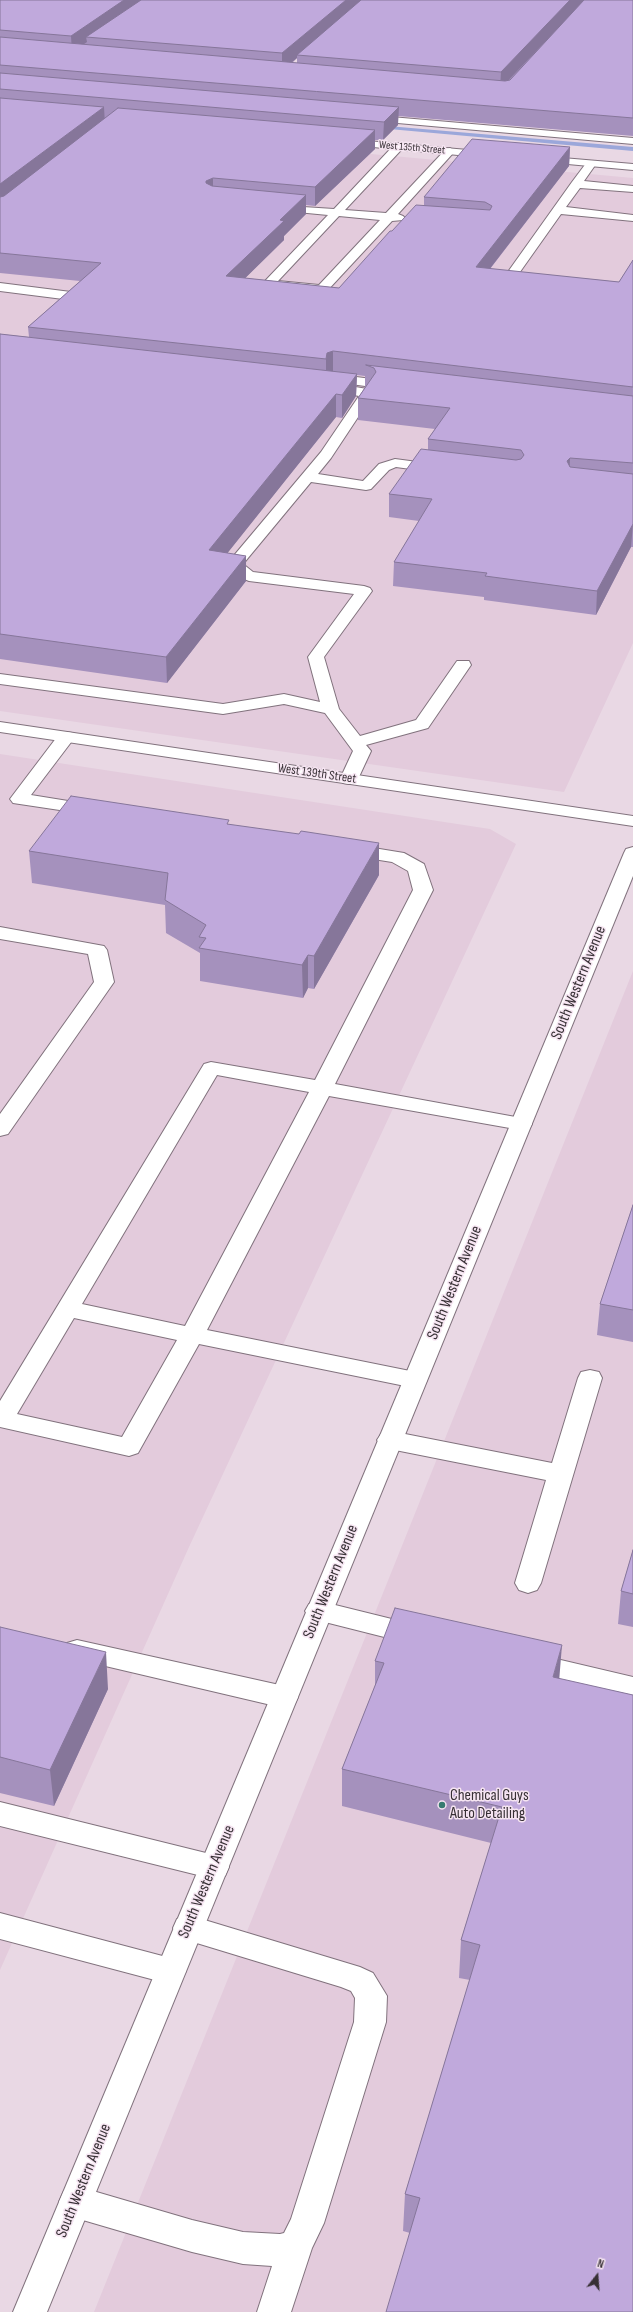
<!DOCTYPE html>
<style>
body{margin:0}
#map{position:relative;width:633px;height:2312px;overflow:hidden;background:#e9d8e4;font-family:"Sofia Sans Condensed",sans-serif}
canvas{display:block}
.north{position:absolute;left:577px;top:2256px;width:40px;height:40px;-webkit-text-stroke:3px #f6e5f2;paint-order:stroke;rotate:17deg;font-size:11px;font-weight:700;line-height:16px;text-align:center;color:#373035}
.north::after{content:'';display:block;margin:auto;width:14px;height:18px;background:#373035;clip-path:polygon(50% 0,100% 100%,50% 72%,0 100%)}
</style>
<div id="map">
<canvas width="633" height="2312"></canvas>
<div class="north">N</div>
</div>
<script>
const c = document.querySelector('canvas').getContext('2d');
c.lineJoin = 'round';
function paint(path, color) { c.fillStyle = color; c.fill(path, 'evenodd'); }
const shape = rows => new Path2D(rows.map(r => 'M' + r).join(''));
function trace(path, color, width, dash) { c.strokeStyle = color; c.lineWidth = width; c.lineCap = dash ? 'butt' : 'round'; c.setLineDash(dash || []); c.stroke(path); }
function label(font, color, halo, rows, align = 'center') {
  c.font = font + ' "Sofia Sans Condensed",sans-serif'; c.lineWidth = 3; c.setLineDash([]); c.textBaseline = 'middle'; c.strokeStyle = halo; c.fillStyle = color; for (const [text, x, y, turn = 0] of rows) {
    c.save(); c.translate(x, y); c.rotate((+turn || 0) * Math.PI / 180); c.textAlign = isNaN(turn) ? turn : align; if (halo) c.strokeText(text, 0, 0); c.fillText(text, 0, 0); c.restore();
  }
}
const built = shape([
 [0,120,633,178,633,643,564,792,0,711],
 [0,754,490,829,516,844,189,1547,0,1970],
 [633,971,633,2312,94,2312]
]);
const stream = shape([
 [376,125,633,147,633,151,378,128,376,125]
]);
const service = shape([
 [368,115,633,138,633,144,364,120,363,118,368,115],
 [399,143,403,144,403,148,345,210,386,213,446,149,450,148,455,151,398,214,403,216,405,218,403,220,392,221,326,292,265,287,263,284,265,281,328,215,276,210,270,207,272,205,334,209,395,144,399,143],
 [339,216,380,220,319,285,278,281,339,216],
 [591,161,596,164,584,181,633,186,633,192,580,188,566,207,633,215,633,221,561,214,515,279,507,279,505,276,572,182,587,162,591,161],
 [0,283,71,292,77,296,71,300,0,291,0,283],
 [327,382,367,389,374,393,331,458,318,474,363,481,379,464,395,459,440,465,447,469,440,473,396,467,389,470,371,489,366,490,311,482,243,564,253,572,364,586,370,588,372,591,324,657,339,709,360,736,416,720,457,661,469,661,471,665,428,728,366,745,371,751,358,779,355,783,349,784,343,783,340,779,353,751,325,713,284,704,223,714,0,684,0,674,223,704,284,694,320,702,308,657,354,594,249,581,244,579,226,565,321,452,359,396,322,389,320,386,322,383,327,382],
 [66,732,72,733,75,737,31,795,99,806,102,810,99,814,93,815,13,803,10,799,13,795,60,733,66,732],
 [349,844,404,853,424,864,433,890,335,1084,521,1118,529,1119,532,1124,529,1129,521,1130,329,1096,207,1330,415,1372,424,1374,427,1380,424,1386,415,1388,199,1344,138,1453,129,1456,0,1427,0,1401,204,1064,211,1062,315,1080,413,890,408,871,392,862,342,854,340,850,342,846,349,844],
 [217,1075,309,1092,185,1326,82,1304,217,1075],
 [74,1318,177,1340,122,1437,17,1414,74,1318],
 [0,927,104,946,107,950,114,982,8,1134,0,1136,0,1114,94,982,88,954,0,939,0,927],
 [590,1370,599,1372,602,1378,541,1583,537,1590,528,1593,519,1590,515,1583,546,1480,390,1449,381,1446,377,1440,381,1434,390,1431,552,1463,578,1378,581,1372,590,1370],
 [77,1640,284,1686,294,1689,298,1697,294,1705,284,1708,67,1657,63,1650,67,1643,77,1640],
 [0,1802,214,1855,225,1858,229,1867,225,1876,214,1879,0,1826,0,1802],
 [0,1913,170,1958,181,1962,186,1971,181,1980,170,1984,0,1939,0,1913],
 [188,1915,360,1967,373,1973,387,1996,386,2022,324,2223,312,2248,291,2312,257,2312,272,2266,243,2264,192,2252,76,2218,64,2213,59,2202,64,2191,76,2186,192,2220,243,2232,280,2234,284,2233,291,2219,354,2022,355,1998,351,1991,341,1987,177,1937,173,1928,177,1919,188,1915]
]);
const minor = shape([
 [333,374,395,382,402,386,395,390,328,381,326,378,328,375,333,374],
 [319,1601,416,1625,426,1628,430,1635,426,1642,416,1645,309,1618,305,1611,309,1604,319,1601],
 [531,1653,633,1677,633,1699,521,1670,517,1663,521,1656,531,1653]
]);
const tertiary = shape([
 [345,139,490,152,495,155,490,158,341,144,340,142,345,139],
 [539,156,633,164,633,170,535,161,534,159,539,156],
 [0,722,633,816,633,826,0,732,0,722]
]);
const primary = shape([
 [633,847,633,876,47,2312,13,2312,624,853,626,849,633,847]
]);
const wall = shape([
 [0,0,633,0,633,136,398,116,398,125,383,140,375,140,375,149,315,206,306,205,306,214,284,236,284,240,245,278,339,288,392,231,424,205,424,197,570,147,569,166,490,269,619,282,633,260,633,547,631,547,596,615,484,600,484,597,393,586,394,562,419,521,389,517,389,494,428,450,428,439,435,429,358,420,358,398,365,387,365,376,357,375,356,396,342,418,336,417,227,553,246,556,246,581,167,683,0,659,0,334,29,337,28,327,80,281,0,273],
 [297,58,297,63,292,63],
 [229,824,379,875,314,989,308,988,303,998,200,981,200,953,166,933,165,905,32,883,29,851],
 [633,1205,633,1342,597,1335,600,1304],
 [633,1550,633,1627,618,1624,621,1591],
 [0,1627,108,1689,54,1806,0,1793],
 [375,1661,559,1679,633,1695,410,2233,403,2231,405,2194,470,1980,459,1978,461,1940,491,1843,342,1806,342,1769,375,1686]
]);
const shadedWall = shape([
 [124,0,148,0,86,37,87,42,72,52,71,36],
 [346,0,365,0,297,55,297,58,282,70,282,53],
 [570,0,585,0,500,89,501,72],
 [104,107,105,125,0,204,0,184],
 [399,107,398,125,383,140,384,122],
 [375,130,375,149,315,206,315,187],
 [570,147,569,166,475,288,476,267],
 [213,178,213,197,206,200,206,181],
 [306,195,306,214,284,236,284,240,226,297,226,276,280,220],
 [333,351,333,373,326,380,326,359,327,353],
 [357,374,356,396,342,418,342,395],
 [336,394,336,417,210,575,209,550],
 [570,458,569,481,567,461],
 [633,524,631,547,596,615,597,591],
 [246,556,246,581,167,683,166,657],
 [379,843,379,875,314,989,314,956],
 [308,955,308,988,303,998,302,965],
 [562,1645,559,1682,553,1677],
 [106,1652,108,1689,54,1806,50,1770]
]);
const building = shape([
 [0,0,124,0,71,36,0,30,0,0],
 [141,0,346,0,282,53,86,37,141,0],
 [361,0,570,0,501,72,297,55,361,0],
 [584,0,633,0,633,118,0,65,0,37,505,81,510,80,584,0],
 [0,73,399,107,384,122,0,89,0,73],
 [0,98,104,107,0,184,0,98],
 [118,108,375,130,315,187,213,178,206,181,206,183,212,186,306,195,280,220,284,221,226,276,339,288,390,231,392,231,416,205,490,210,492,206,485,202,424,197,472,139,570,147,476,267,619,282,633,260,633,387,333,351,327,353,326,359,28,327,101,263,0,253,0,197,4,196,118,108],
 [0,334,357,374,342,395,336,394,209,550,246,556,166,657,0,634,0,334],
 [366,365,633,396,633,463,570,458,567,461,570,467,633,474,633,524,597,591,485,576,487,573,394,562,432,499,389,494,421,449,516,460,521,459,524,455,521,450,428,439,450,408,358,398,376,372,374,368,366,365],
 [71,796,229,820,227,824,299,834,301,831,379,843,314,956,308,955,302,965,199,948,206,938,199,937,206,925,165,900,168,873,29,851,71,796],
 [633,1205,633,1310,600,1304,633,1205],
 [633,1550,633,1594,621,1591,633,1550],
 [395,1608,562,1645,553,1677,633,1695,633,2312,386,2312,420,2198,405,2194,480,1945,461,1940,502,1807,342,1769,384,1663,375,1661,395,1608],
 [0,1627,106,1652,50,1770,0,1757,0,1627]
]);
const markers = [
 [442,1805,4,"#367b70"]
];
const farStreetnames = [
 ["West 135th Street",412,148,5]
];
const streetNames = [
 ["West 139th Street",317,774,8]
];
const nearStreetnames = [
 ["South Western Avenue",579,983,-68],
 ["South Western Avenue",455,1283,-68],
 ["South Western Avenue",331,1582,-68],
 ["South Western Avenue",207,1882,-67],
 ["South Western Avenue",84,2181,-68]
];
const nearPoinames = [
 ["Chemical Guys",450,1796],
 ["Auto Detailing",450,1814]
];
paint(built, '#e3cbdc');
paint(stream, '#9ba7da');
trace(service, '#81727d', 2);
trace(minor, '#81727d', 2);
trace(tertiary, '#81727d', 2);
trace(primary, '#81727d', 2);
paint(service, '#fff');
paint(minor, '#fff');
paint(tertiary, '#fff');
paint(primary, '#fff');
paint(wall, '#a591bd');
paint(shadedWall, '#86769a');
paint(building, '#c0a9dc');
trace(building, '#86769a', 1);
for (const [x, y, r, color] of markers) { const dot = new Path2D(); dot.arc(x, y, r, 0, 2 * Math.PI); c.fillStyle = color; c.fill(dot); trace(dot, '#f6e5f2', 1.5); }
label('11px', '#373035', '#f6e5f2', farStreetnames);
label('13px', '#373035', '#f6e5f2', streetNames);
label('16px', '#373035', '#f6e5f2', nearStreetnames);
label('16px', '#373035', '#f6e5f2', nearPoinames, 'left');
</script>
